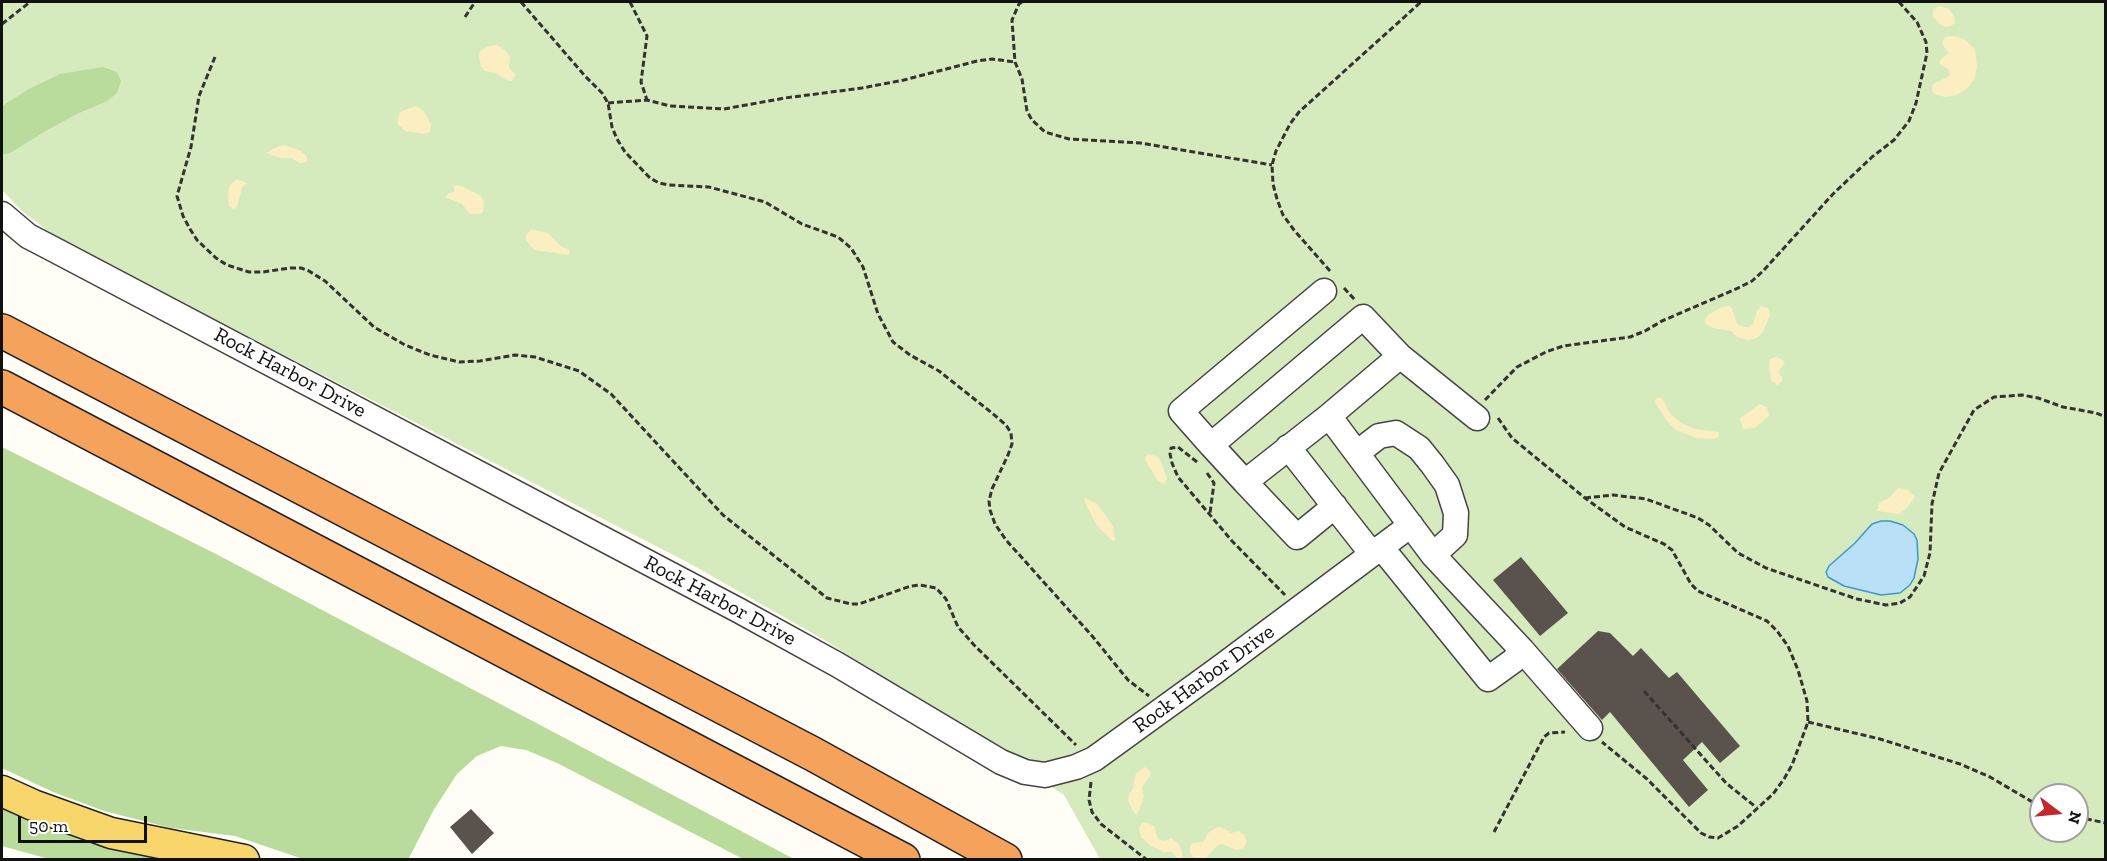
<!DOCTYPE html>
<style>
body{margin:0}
#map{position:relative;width:2107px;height:861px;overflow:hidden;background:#fffdf5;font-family:"Zilla Slab",serif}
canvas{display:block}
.frame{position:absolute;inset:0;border:3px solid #111;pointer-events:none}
.north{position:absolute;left:2029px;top:783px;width:60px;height:60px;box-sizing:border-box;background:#fff;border:2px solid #a0a0a0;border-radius:50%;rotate:106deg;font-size:16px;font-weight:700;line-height:24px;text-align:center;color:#111}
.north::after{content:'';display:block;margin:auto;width:21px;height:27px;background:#c4262e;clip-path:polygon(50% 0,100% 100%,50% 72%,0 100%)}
.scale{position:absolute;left:18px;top:816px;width:129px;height:27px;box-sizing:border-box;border:3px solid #111;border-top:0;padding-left:8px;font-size:18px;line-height:21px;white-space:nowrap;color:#111;-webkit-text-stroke:4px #fff;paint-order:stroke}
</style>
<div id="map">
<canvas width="2107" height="861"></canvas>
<div class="frame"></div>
<div class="north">N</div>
<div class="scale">50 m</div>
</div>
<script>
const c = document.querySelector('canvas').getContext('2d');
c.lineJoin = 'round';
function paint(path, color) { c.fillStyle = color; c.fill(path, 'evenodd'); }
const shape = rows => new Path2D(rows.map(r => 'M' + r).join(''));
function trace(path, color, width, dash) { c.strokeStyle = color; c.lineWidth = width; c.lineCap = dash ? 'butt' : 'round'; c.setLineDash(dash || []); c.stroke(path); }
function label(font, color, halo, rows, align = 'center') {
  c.font = font + ' "Zilla Slab",serif'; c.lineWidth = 6; c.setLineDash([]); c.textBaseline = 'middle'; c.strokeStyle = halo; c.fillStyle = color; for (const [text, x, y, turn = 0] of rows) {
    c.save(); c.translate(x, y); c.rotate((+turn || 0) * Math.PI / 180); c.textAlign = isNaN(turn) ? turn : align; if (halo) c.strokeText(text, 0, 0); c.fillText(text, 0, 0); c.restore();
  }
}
const green = shape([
 [2,2,2105,2,2105,859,1100,859,1064,795,974,734,821,638,687,562,60,240,22,211,2,190],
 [2041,795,2077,795,2077,831,2041,831]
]);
const forest = shape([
 [103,67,117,72,121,81,117,93,107,101,77,114,49,129,10,153,2,155,2,106,29,89,60,74],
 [2,447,216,554,794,859,743,859,557,763,526,750,501,746,477,756,457,774,433,811,408,860,303,859,235,836,171,828,104,811,53,792,2,768],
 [2,806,83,841,165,859,49,859,2,846]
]);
const sand = shape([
 [1940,6,1949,9,1954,16,1955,23,1951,26,1946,27,1941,25,1933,17,1933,9],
 [1954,36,1964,39,1975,49,1977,67,1974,80,1967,89,1956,95,1946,97,1936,95,1932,91,1933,84,1948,77,1950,74,1948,69,1939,64,1940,60,1948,53,1943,45,1943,41,1945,37],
 [497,45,506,51,510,56,509,68,516,75,512,81,506,80,496,73,485,71,481,66,479,57,480,51,489,46],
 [416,106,423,110,431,124,430,132,424,134,405,131,397,123,400,112],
 [285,145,301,151,307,157,307,162,300,163,291,158,281,158,266,153,279,146],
 [237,179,247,183,242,188,237,207,233,209,229,206,228,193,230,185],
 [456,185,464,187,481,196,484,201,483,212,479,214,470,214,462,204,445,197,449,193,455,192,453,186],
 [531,229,548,233,561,246,569,250,569,255,534,250,526,240,526,235],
 [1729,306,1732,308,1737,324,1744,327,1749,327,1753,324,1757,311,1761,306,1768,308,1770,315,1763,332,1757,338,1748,340,1737,337,1731,331,1713,328,1706,324,1705,319,1709,314,1722,307],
 [1776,357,1781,359,1785,363,1778,372,1782,377,1782,382,1777,385,1771,381,1769,365,1770,359],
 [1657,397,1662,398,1669,412,1681,423,1695,429,1719,432,1719,437,1714,439,1696,438,1676,430,1666,420,1655,402],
 [1760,404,1767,407,1769,416,1755,428,1743,429,1740,418],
 [1149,454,1158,457,1160,460,1167,478,1164,484,1158,481,1145,460,1146,456],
 [1898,488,1908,490,1915,497,1907,508,1899,514,1877,511,1879,503,1890,497],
 [1084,498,1096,503,1104,513,1113,526,1115,541,1110,539,1096,524,1087,507],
 [1145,767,1151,772,1150,776,1142,787,1144,797,1137,815,1132,810,1128,800,1129,794,1133,788,1136,773],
 [1146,822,1154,826,1158,839,1164,841,1171,838,1178,843,1182,851,1182,859,1177,859,1172,852,1164,852,1151,846,1141,837,1139,828,1142,823],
 [1218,827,1223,828,1231,833,1239,831,1243,834,1247,841,1244,848,1236,850,1222,844,1218,845,1206,858,1199,859,1192,856,1190,853,1190,846,1192,843,1203,842,1209,832]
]);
const water = shape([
 [1881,521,1890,521,1903,525,1914,534,1917,540,1918,559,1914,578,1910,585,1900,593,1881,595,1844,586,1828,577,1826,572,1829,566,1855,543,1872,524,1881,521]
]);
const building = shape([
 [1521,557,1568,613,1540,636,1493,580],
 [1598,631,1610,633,1633,656,1641,648,1669,678,1677,672,1740,746,1720,763,1702,742,1683,760,1708,790,1689,807,1610,712,1602,720,1557,669],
 [471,809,494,833,472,854,450,827]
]);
const path = shape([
 [521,2,585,76,602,93,608,103,612,127,617,139,625,152,650,178,659,183,669,185,709,187,765,202,802,224,838,237,851,248,863,267,878,314,893,342,910,355,939,371,992,413,1006,425,1011,433,1012,444,1008,455,992,489,989,501,990,510,995,524,1006,540,1093,637,1128,680,1149,696],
 [630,2,647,36,641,82,647,100],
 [1022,2,1019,4,1012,20,1015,62,1022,79,1027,111,1032,120,1045,132,1069,139,1140,143,1272,165],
 [465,17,475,2],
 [2,24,30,2],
 [215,57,199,96,191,147,177,196,183,216,190,229,197,240,216,258,227,265,249,272,263,272,290,268,301,268,309,271,325,281,374,327,405,345,430,355,459,362,480,361,515,355,535,357,579,371,611,394,723,515,827,598,851,604,859,604,911,586,920,585,936,588,946,599,958,627,974,645,1076,745],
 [608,103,647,100,670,106,724,109,785,98,862,88,904,80,977,61,992,59,1015,62],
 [1330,271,1294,230,1283,215,1277,199,1273,184,1272,165,1276,151,1290,124,1299,112,1421,2],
 [1344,288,1355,300],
 [1485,400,1517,367,1546,352,1563,346,1630,337,1645,331,1662,321,1736,289,1752,281,1763,271,1833,194,1872,157,1894,140,1909,121,1916,103,1927,53,1926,42,1917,22,1899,2],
 [1498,418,1512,438,1585,498,1625,527,1664,544,1672,550,1691,584,1698,591,1767,621,1777,631,1788,646,1798,670,1807,701,1808,722,1792,765,1784,779,1773,794,1738,826,1718,838,1709,837,1701,833,1647,779,1602,742],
 [1197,462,1178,447,1171,448,1170,454,1172,463,1178,477,1232,541,1285,595],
 [1207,473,1214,483,1210,513],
 [1585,498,1613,495,1646,499,1698,518,1709,525,1738,553,1766,568,1857,599,1886,605,1900,603,1910,597,1924,576,1930,553,1932,504,1939,473,1974,410,1994,397,2022,395,2038,398,2063,407,2096,413,2106,417],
 [1644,691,1726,783,1757,808],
 [1808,722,1880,739,1960,764,1990,777,2041,807],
 [1091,782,1089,800,1092,812,1101,824,1147,860],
 [2077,817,2106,823],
 [1494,832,1544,737,1549,733,1565,732]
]);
const minor = shape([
 [2,214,28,236,53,249,738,610,838,665,1001,762,1025,772,1045,775,1076,767,1094,759,1217,670,1411,525],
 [1400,356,1477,418],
 [1329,416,1400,356,1363,317,1211,445,1245,482,1329,416,1433,555,1522,650,1590,728],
 [1211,445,1181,411,1324,291],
 [1288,447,1372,554],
 [1357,453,1379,436,1396,433,1419,448,1432,464,1447,485,1456,513,1455,535,1433,555],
 [1245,482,1297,537,1335,506],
 [1381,547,1488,679,1513,661,1522,650]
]);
const major = shape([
 [2,791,33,805,111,833,244,860]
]);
const highway = shape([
 [2,331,813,754,1005,860],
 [2,387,903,860]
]);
const streetNames = [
 ["Rock Harbor Drive",290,373,28],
 ["Rock Harbor Drive",720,601,28],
 ["Rock Harbor Drive",1204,679,-36]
];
paint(green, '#d5ebbd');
paint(forest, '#b9dc9c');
paint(sand, '#fbeec1');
paint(water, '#b9e0f7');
trace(water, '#3f96cf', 1.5);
paint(building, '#5a524d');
trace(minor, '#444', 27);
trace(major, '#222', 33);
trace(highway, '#222', 36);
trace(path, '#333', 3, [6, 3]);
trace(minor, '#fff', 24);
trace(major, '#f9d66b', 30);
trace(highway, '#f5a25d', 33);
label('21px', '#111', '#fff', streetNames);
</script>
